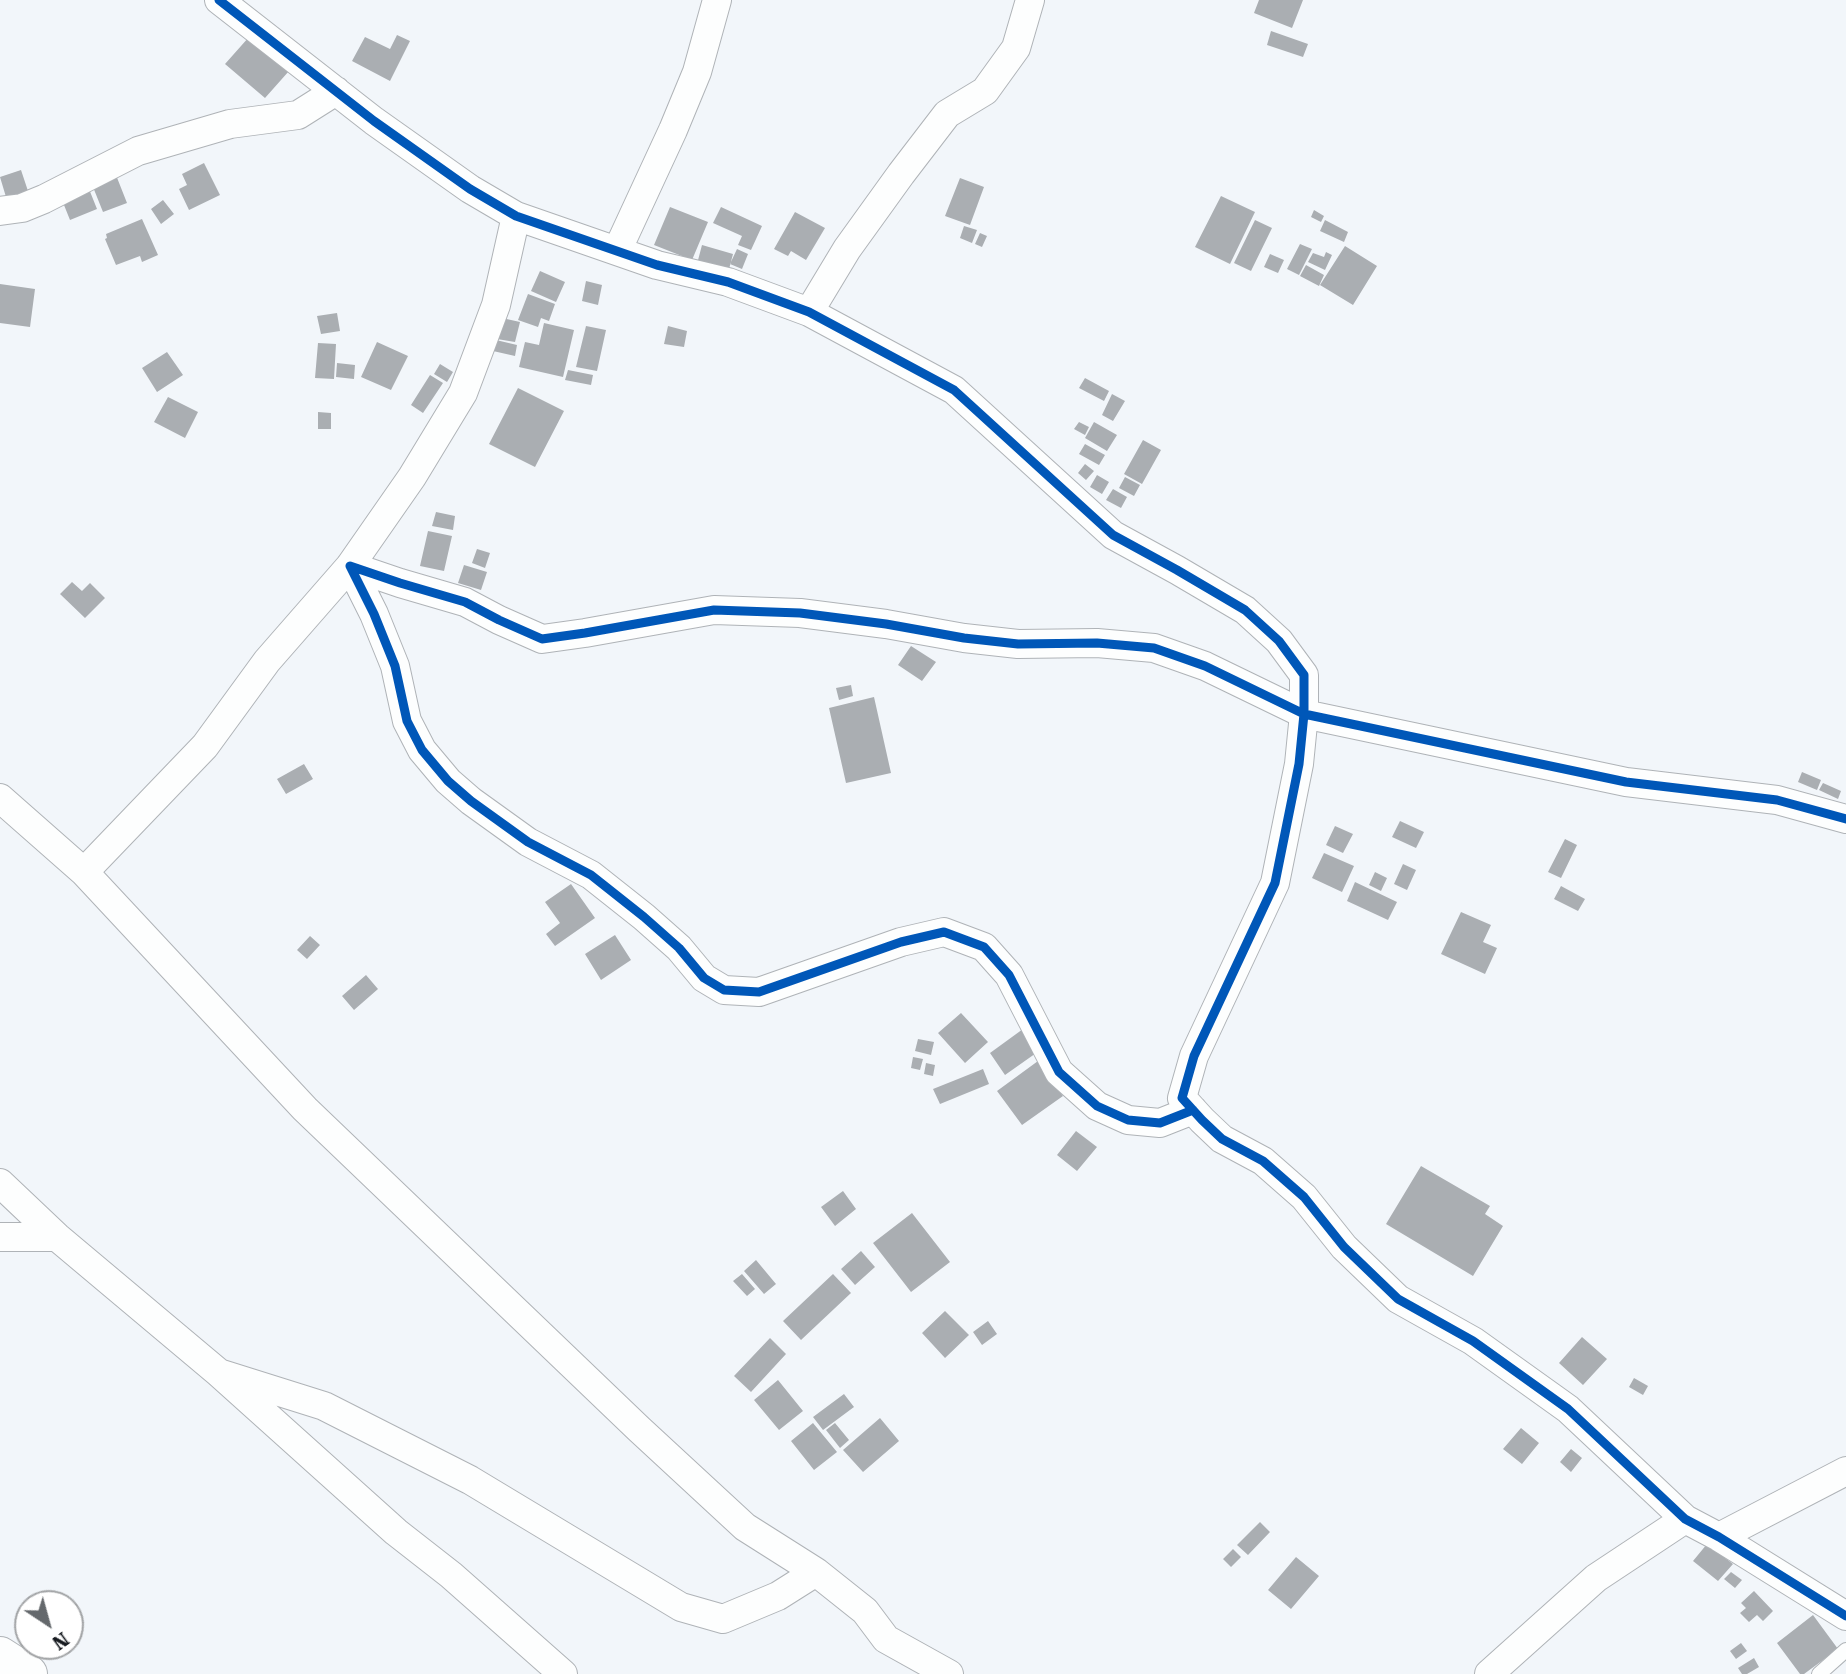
<!DOCTYPE html>
<style>
body{margin:0}
#map{position:relative;width:1846px;height:1674px;overflow:hidden;background:#f2f6fa;font-family:"Roboto Serif",serif}
canvas{display:block}
.north{position:absolute;left:14px;top:1590px;width:70px;height:70px;box-sizing:border-box;background:#fff;border:2px solid #a2a4a6;border-radius:50%;rotate:144deg;font-size:19px;font-weight:700;line-height:28px;text-align:center;color:#171b20}
.north::after{content:'';display:block;margin:auto;width:24px;height:32px;background:#64686c;clip-path:polygon(50% 0,100% 100%,50% 72%,0 100%)}
</style>
<div id="map">
<canvas width="1846" height="1674"></canvas>
<div class="north">N</div>
</div>
<script>
const c = document.querySelector('canvas').getContext('2d');
c.lineJoin = 'round';
function paint(path, color) { c.fillStyle = color; c.fill(path, 'evenodd'); }
const shape = rows => new Path2D(rows.map(r => 'M' + r).join(''));
function trace(path, color, width, dash) { c.strokeStyle = color; c.lineWidth = width; c.lineCap = dash ? 'butt' : 'round'; c.setLineDash(dash || []); c.stroke(path); }
const building = shape([
 [1259,0,1303,0,1292,28,1254,13],
 [1271,31,1308,44,1303,57,1267,45],
 [397,35,410,41,390,81,352,61,365,37,390,49],
 [249,37,289,71,265,98,225,64],
 [204,163,220,195,189,210,179,189,187,185,182,174],
 [21,170,31,200,9,207,0,177],
 [114,170,127,203,103,212,93,187],
 [960,178,984,187,970,225,945,216],
 [89,189,97,209,70,220,62,200],
 [1221,196,1255,212,1230,264,1195,247],
 [163,200,174,214,161,224,151,209],
 [670,207,708,222,692,260,654,245],
 [721,207,762,226,751,250,738,245,742,236,713,223],
 [1314,210,1324,216,1321,222,1311,217],
 [795,212,825,228,806,260,791,251,788,256,774,249],
 [142,219,158,255,142,262,140,256,116,265,105,239,107,238,106,234],
 [1255,220,1272,228,1251,271,1234,263],
 [1325,220,1348,232,1344,242,1320,231],
 [964,226,977,230,972,243,960,238],
 [980,233,987,236,982,247,975,244],
 [1300,244,1312,249,1299,275,1287,269],
 [702,245,733,254,728,273,697,264],
 [1345,246,1377,266,1353,305,1320,285],
 [737,249,748,254,742,269,730,264],
 [1326,252,1332,255,1325,270,1308,262,1313,253,1324,257],
 [1270,254,1284,260,1278,273,1264,267],
 [1306,265,1324,275,1319,286,1300,276],
 [540,271,565,282,556,302,531,291],
 [586,281,602,285,598,305,582,301],
 [0,284,35,289,30,327,0,323],
 [528,294,555,304,549,321,541,318,538,327,518,320],
 [337,313,340,331,321,334,317,316],
 [502,318,520,322,515,342,497,339],
 [544,323,574,330,563,377,519,367,525,342,539,345],
 [586,326,606,330,597,371,576,367],
 [668,326,687,331,684,347,664,344],
 [496,340,517,345,515,356,493,351],
 [377,342,408,356,391,390,361,377],
 [318,343,336,344,334,379,315,378],
 [167,352,183,375,157,392,142,368],
 [337,363,355,365,354,379,336,377],
 [440,364,453,372,447,382,434,374],
 [568,370,593,375,591,385,565,380],
 [430,375,443,383,423,413,411,405],
 [1085,378,1109,391,1104,401,1079,388],
 [518,388,564,411,535,467,489,444],
 [1112,394,1125,401,1113,421,1102,415],
 [168,397,198,412,185,438,154,422],
 [318,412,331,413,331,429,318,429],
 [1079,422,1089,427,1085,435,1074,429],
 [1094,422,1117,435,1107,451,1085,438],
 [1143,440,1161,450,1142,484,1124,474],
 [1085,444,1105,455,1099,465,1079,454],
 [1085,464,1094,471,1086,480,1078,473],
 [1097,475,1109,482,1102,494,1090,487],
 [1125,477,1140,485,1134,496,1119,488],
 [1113,489,1127,497,1121,508,1106,500],
 [436,512,455,516,453,530,432,526],
 [428,531,452,536,444,571,420,566],
 [477,549,490,553,485,568,472,563],
 [464,565,487,572,481,590,458,583],
 [72,582,82,591,90,583,105,598,85,618,60,594],
 [911,646,936,662,922,681,898,665],
 [851,685,853,696,839,700,836,688],
 [874,697,891,773,846,783,829,708],
 [304,764,313,779,286,794,277,779],
 [1802,772,1821,780,1817,790,1798,782],
 [1823,783,1841,791,1838,799,1819,790],
 [1400,821,1424,832,1416,848,1392,837],
 [1335,826,1353,834,1343,853,1326,845],
 [1565,839,1577,845,1561,878,1548,872],
 [1324,853,1354,866,1342,892,1312,878],
 [1403,864,1416,870,1407,890,1394,884],
 [1375,872,1387,878,1381,891,1369,885],
 [1355,882,1397,902,1388,920,1347,901],
 [571,884,595,918,555,946,546,934,560,923,545,902],
 [1561,886,1585,899,1578,911,1554,899],
 [1461,912,1491,925,1483,942,1497,948,1485,974,1441,954],
 [615,935,631,960,601,980,585,954],
 [310,936,320,945,307,959,297,950],
 [366,975,378,989,354,1010,342,996],
 [961,1013,988,1042,965,1063,938,1033],
 [1023,1029,1039,1051,1005,1075,990,1053],
 [918,1039,934,1042,931,1055,915,1051],
 [913,1057,923,1059,920,1070,911,1068],
 [1038,1061,1063,1096,1022,1125,997,1091],
 [926,1063,935,1065,933,1076,924,1074],
 [983,1069,989,1084,940,1104,933,1089],
 [1076,1131,1097,1147,1077,1171,1057,1155],
 [1421,1166,1490,1206,1485,1214,1503,1226,1473,1276,1386,1224],
 [843,1191,856,1209,835,1226,821,1207],
 [912,1213,950,1262,911,1292,873,1243],
 [861,1251,875,1267,855,1285,841,1269],
 [756,1260,776,1284,764,1294,744,1271],
 [742,1274,755,1289,747,1296,733,1281],
 [833,1274,851,1293,801,1340,783,1321],
 [945,1311,969,1335,945,1358,922,1333],
 [988,1321,997,1334,982,1345,973,1332],
 [1582,1337,1607,1359,1583,1385,1559,1363],
 [770,1338,786,1354,751,1392,734,1376],
 [1634,1378,1648,1386,1643,1395,1629,1387],
 [778,1380,803,1411,779,1430,754,1400],
 [844,1394,854,1407,823,1430,813,1417],
 [880,1418,899,1441,863,1472,843,1450],
 [813,1423,837,1452,814,1470,791,1441],
 [835,1423,849,1440,840,1448,826,1430],
 [1521,1428,1539,1443,1522,1464,1503,1449],
 [1571,1449,1582,1458,1571,1472,1560,1462],
 [1260,1522,1270,1532,1248,1555,1237,1545],
 [1707,1544,1733,1564,1718,1581,1693,1561],
 [1233,1549,1241,1557,1231,1567,1223,1559],
 [1296,1557,1319,1576,1291,1609,1268,1590],
 [1731,1572,1742,1580,1735,1588,1724,1579],
 [1754,1591,1773,1611,1763,1621,1757,1615,1749,1622,1740,1613,1746,1608,1741,1603],
 [1813,1615,1838,1649,1804,1674,1800,1674,1777,1643],
 [1741,1643,1747,1651,1736,1659,1730,1651],
 [1754,1658,1759,1667,1747,1674,1742,1674,1738,1668]
]);
const lane = shape([
 [1819,1674,1846,1650]
]);
const street = shape([
 [219,0,374,121,470,189,516,216,657,265,728,282,809,312,954,390,1113,535,1177,570,1245,610,1279,641,1304,675,1304,714,1299,764,1275,883,1194,1056,1182,1098,1202,1120,1222,1139,1263,1161,1304,1197,1344,1247,1398,1299,1473,1341,1568,1409,1685,1519,1719,1537,1846,1616],
 [0,211,22,208,44,199,138,151,230,124,298,115,336,91],
 [617,251,673,130,697,72,717,0],
 [809,312,847,249,901,174,947,114,985,91,1016,48,1030,0],
 [0,798,84,872,305,1109,639,1429,745,1527,816,1572],
 [84,872,205,746,267,661,350,566,412,477,463,393,496,305,516,216],
 [1193,1110,1160,1123,1128,1120,1097,1106,1059,1072,1009,975,984,947,944,932,901,942,759,992,724,990,704,978,679,948,644,917,591,875,528,842,471,801,448,781,422,750,407,721,395,666,374,614,350,566,400,583,465,602,499,620,542,639,585,633,714,610,800,613,886,624,964,638,1018,644,1097,643,1154,648,1205,666,1304,714,1626,782,1777,800,1846,819],
 [0,1183,57,1237,219,1373,396,1532,451,1575,563,1674],
 [0,1237,57,1237],
 [219,1373,324,1406,470,1480,681,1607,723,1619,778,1596,816,1572,865,1611,886,1639,949,1674],
 [1719,1537,1846,1471],
 [1489,1674,1596,1578,1685,1519]
]);
const secondary = shape([
 [0,1656,28,1674]
]);
const cycleway = shape([
 [219,0,374,121,470,189,516,216,657,265,728,282,809,312,954,390,1113,535,1177,570,1245,610,1279,641,1304,675,1304,714,1299,764,1275,883,1194,1056,1182,1098,1202,1120,1222,1139,1263,1161,1304,1197,1344,1247,1398,1299,1473,1341,1568,1409,1685,1519,1719,1537,1846,1616],
 [1193,1110,1160,1123,1128,1120,1097,1106,1059,1072,1009,975,984,947,944,932,901,942,759,992,724,990,704,978,679,948,644,917,591,875,528,842,471,801,448,781,422,750,407,721,395,666,374,614,350,566,400,583,465,602,499,620,542,639,585,633,714,610,800,613,886,624,964,638,1018,644,1097,643,1154,648,1205,666,1304,714,1626,782,1777,800,1846,819]
]);
paint(building, '#aaaeb2');
trace(lane, '#afb3b7', 16);
trace(street, '#afb3b7', 30);
trace(secondary, '#afb3b7', 40);
trace(lane, '#fdfefe', 14);
trace(street, '#fdfefe', 28);
trace(secondary, '#fdfefe', 38);
trace(cycleway, '#0057b8', 9);
</script>
